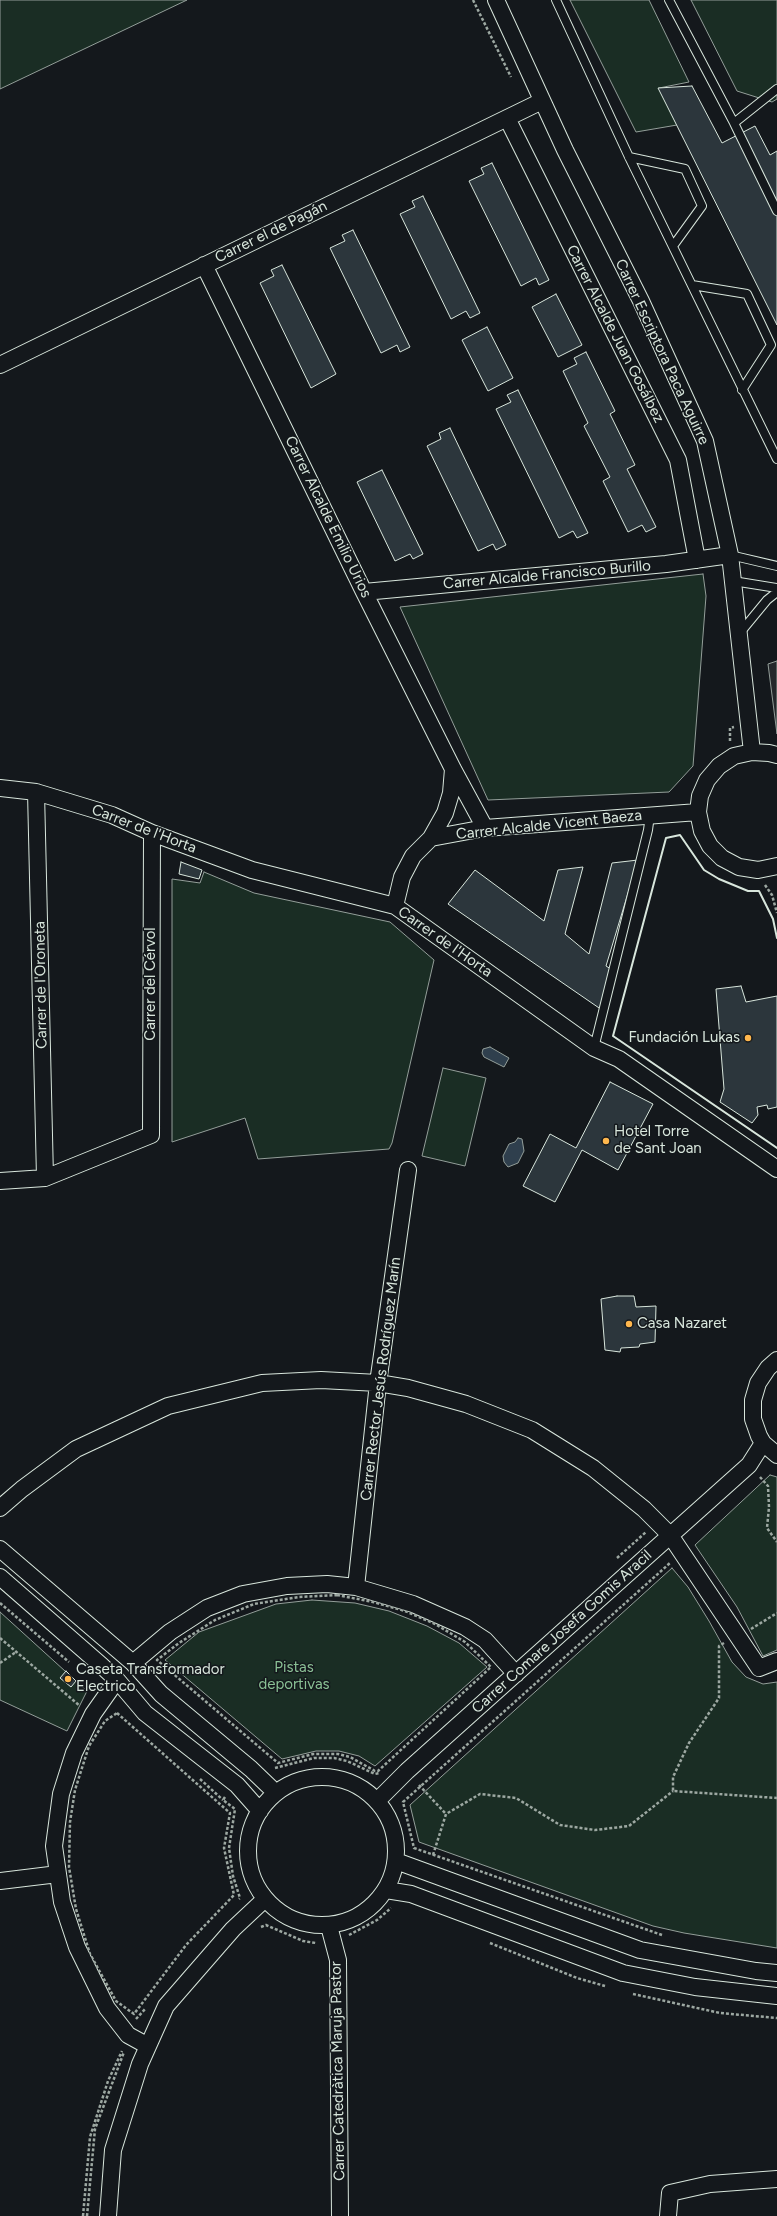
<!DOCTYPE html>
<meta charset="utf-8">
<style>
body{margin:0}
canvas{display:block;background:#14181c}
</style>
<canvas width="777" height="2216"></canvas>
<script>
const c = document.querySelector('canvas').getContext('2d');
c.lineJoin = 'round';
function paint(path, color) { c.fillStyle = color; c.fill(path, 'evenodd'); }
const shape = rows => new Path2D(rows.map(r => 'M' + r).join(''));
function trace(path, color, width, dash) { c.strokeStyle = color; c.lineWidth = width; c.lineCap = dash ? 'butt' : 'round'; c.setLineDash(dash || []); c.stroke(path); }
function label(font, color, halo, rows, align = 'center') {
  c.font = font + ' Figtree,sans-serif'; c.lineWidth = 3; c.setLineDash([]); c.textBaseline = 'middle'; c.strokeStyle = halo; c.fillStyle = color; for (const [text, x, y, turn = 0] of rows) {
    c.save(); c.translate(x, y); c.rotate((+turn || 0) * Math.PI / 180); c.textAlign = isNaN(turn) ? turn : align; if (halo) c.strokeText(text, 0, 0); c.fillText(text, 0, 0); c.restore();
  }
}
const green = shape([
 [0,0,187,0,0,89,0,0],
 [570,0,649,0,689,82,659,88,677,125,636,132,570,0],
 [691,0,777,0,777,99,772,102,737,91,691,0],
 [703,574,706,596,693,766,669,792,488,800,400,607,703,574],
 [204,872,254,893,390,922,434,960,392,1143,389,1149,258,1159,245,1118,172,1142,172,879,200,883,204,872],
 [443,1068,486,1078,465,1166,422,1156,443,1068],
 [770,1475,777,1477,777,1650,763,1656,737,1607,695,1545,770,1475],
 [672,1568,688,1587,709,1621,732,1662,746,1677,763,1684,777,1682,777,1948,684,1933,653,1926,419,1842,410,1805,672,1568],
 [312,1600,355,1603,389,1611,427,1626,459,1643,487,1667,375,1766,359,1756,339,1751,316,1751,282,1759,165,1660,199,1632,276,1604,312,1600],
 [0,1612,87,1691,67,1731,0,1700,0,1612]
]);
const parking = shape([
 [777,661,777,734,768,664,777,661]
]);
const water = shape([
 [490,1047,509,1058,504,1067,484,1057,482,1053,483,1049,490,1047],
 [518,1138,522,1139,524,1151,518,1163,508,1167,504,1162,503,1156,509,1144,515,1142,518,1138]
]);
const building = shape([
 [692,86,722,143,755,126,770,155,777,151,777,325,658,88,692,86],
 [492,163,549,280,539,285,536,278,521,286,469,181,484,174,481,168,492,163],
 [423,196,480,313,470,318,466,311,451,319,400,214,415,207,412,201,423,196],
 [353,230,410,347,400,352,397,345,381,353,330,248,345,241,342,235,353,230],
 [282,265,336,374,311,388,260,283,274,276,271,270,282,265],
 [556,294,582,345,558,357,532,307,556,294],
 [487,327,513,378,488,391,462,340,487,327],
 [586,352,615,411,610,414,635,465,627,469,656,527,646,532,642,525,628,532,603,481,610,477,584,426,588,423,563,371,577,364,574,358,586,352],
 [518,390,588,533,577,538,573,531,559,538,496,409,511,402,507,395,518,390],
 [450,428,506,545,496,550,493,544,478,551,427,446,441,439,439,433,450,428],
 [382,470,423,554,413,559,410,554,395,561,357,482,382,470],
 [638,860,606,966,611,969,602,1010,448,904,475,870,544,921,558,870,583,867,565,934,589,954,612,863,638,860],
 [181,862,202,870,199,879,179,874,181,862],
 [741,986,746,1002,777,996,777,1107,768,1109,767,1105,757,1107,758,1115,752,1123,720,1102,724,1089,716,989,741,986],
 [610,1082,653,1104,618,1170,582,1150,555,1202,523,1186,550,1134,576,1148,610,1082],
 [617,1296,634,1296,636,1307,656,1306,655,1342,640,1344,639,1347,621,1348,620,1352,605,1350,601,1299,617,1296],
 [66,1671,76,1681,71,1687,60,1678,66,1671]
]);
const path = shape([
 [473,0,511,77],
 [730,741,730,728,734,727],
 [765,885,772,895,777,913],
 [760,1477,768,1486,769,1507,767,1528,777,1542],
 [617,1558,646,1532],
 [337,1595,373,1602,405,1611,435,1624,465,1642,491,1667,378,1771,375,1771,350,1757,338,1754,313,1754,278,1763,157,1660,179,1643,215,1620,254,1604,299,1597,337,1595],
 [0,1603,69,1662],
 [751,1629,777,1613],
 [0,1638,80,1706],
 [724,1643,719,1646,719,1698,689,1743,673,1777,673,1791,777,1798],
 [0,1663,16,1652],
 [117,1713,230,1813,224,1848,234,1895,186,1945,134,2014,116,2001,90,1954,76,1909,69,1867,70,1822,75,1790,89,1746,105,1721,117,1713],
 [275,1768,314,1758,334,1758,347,1761,375,1774,380,1773],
 [200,1779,223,1800],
 [419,1785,446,1814],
 [225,1797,223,1800,235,1809,229,1848,233,1876,240,1898,239,1899],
 [433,1855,446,1814,480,1794,516,1798,560,1825,595,1830,629,1826,673,1791],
 [261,1927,266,1925,303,1941,316,1943],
 [349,1935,377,1920,391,1908],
 [662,1935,414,1848,403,1802,670,1563],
 [490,1943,577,1978,605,1986],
 [633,1994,720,2013,777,2018],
 [136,2019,146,2008],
 [83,2216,90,2137,108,2081,122,2051],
 [87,2216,95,2129,124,2052]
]);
const lane = shape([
 [556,0,629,157,777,459],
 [669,0,734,123,777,211],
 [734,123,777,89],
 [629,157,685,169,702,206,673,246],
 [692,285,747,294,771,345,742,390],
 [730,555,777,566],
 [733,581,777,588],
 [739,634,767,600,777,592],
 [594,1048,648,830,650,815]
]);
const street = shape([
 [496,0,565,150,641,301,705,441,730,555,752,752],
 [507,118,678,460,697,560],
 [204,265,364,592,453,769,485,828],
 [0,365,542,101],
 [364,592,666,564,730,555],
 [777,755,769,753,752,752,734,756,719,766,707,780,700,796,698,812,702,831,710,846,722,858,739,867,758,870,777,866],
 [0,788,36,792,112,815,152,833,252,870,395,906,594,1048,619,1059,777,1169],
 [36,792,45,1178],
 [431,838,445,813,451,793,453,769],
 [395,906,402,877,413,856,431,838,485,828,698,812],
 [0,1181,45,1178,151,1135,152,833],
 [777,1360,768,1368,758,1383,753,1400,753,1419,759,1436,763,1443,777,1455],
 [0,1508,22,1489,76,1449,168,1406,262,1383,321,1380,378,1383,408,1388,466,1404,532,1430,593,1468,644,1509,670,1535,759,1668,777,1661],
 [0,1549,133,1663,161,1694,251,1769,276,1793],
 [0,1577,102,1666,117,1680,145,1713,237,1785,260,1811],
 [356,1587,378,1383,408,1170],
 [133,1663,170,1632,207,1608,243,1594,287,1586,327,1584,356,1587,413,1604,465,1627,485,1640,516,1674],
 [117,1680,93,1714,74,1753,61,1794,54,1846,62,1902,77,1947,107,2008,128,2035,148,2046],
 '248 1851a74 74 0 1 1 148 0a74 74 0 1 1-148 0Z',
 [377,1801,407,1771,749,1465,763,1443],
 [396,1861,640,1950,756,1971,777,1973],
 [0,1881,58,1874],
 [386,1890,411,1894,623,1973,695,1987,777,1996],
 [329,1926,338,1960,340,2216],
 [108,2216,113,2150,140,2064,166,2006,233,1929,265,1899],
 [668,2216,670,2193,710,2184,777,2179]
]);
const wall = shape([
 [777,938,773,919,759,891,748,891,719,879,704,870,680,835,666,838,613,1036,777,1148]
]);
const markers = [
 [748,1038,4,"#ffb74d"],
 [606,1141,4,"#ffb74d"],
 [629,1324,4,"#ffb74d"],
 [68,1679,4,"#ffb74d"]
];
const streetNames = [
 ["Carrer el de Pagán",271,232,-26],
 ["Carrer Alcalde Juan Gosálbez",615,334,63],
 ["Carrer Escriptora Paca Aguirre",662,352,65],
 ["Carrer Alcalde Emilio Urios",328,517,64],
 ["Carrer Alcalde Francisco Burillo",547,575,-5],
 ["Carrer Alcalde Vicent Baeza",549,825,-6],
 ["Carrer de l'Horta",144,829,21],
 ["Carrer de l'Horta",445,942,35],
 ["Carrer del Cérvol",151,984,-90],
 ["Carrer de l'Oroneta",41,985,-91],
 ["Carrer Rector Jesús Rodríguez Marín",381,1379,-83],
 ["Carrer Comare Josefa Gomis Aracil",562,1632,-42],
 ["Carrer Catedràtica Maruja Pastor",338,2071,-91]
];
const poiNames = [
 ["Fundación Lukas",740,1038,"right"],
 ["Hotel Torre",614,1132],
 ["de Sant Joan",614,1149],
 ["Casa Nazaret",637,1324],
 ["Caseta Transformador",76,1670],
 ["Electrico",76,1687]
];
const parkNames = [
 ["Pistas",294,1668],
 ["deportivas",294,1685]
];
paint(green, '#1a2d24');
trace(green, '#939e99', 1);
paint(parking, '#24282b');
trace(parking, '#939e99', 1);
paint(water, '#2f3f4d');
trace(water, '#939e99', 1);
paint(building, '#2c363c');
trace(building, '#d8e6dc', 1);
trace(lane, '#d8e6dc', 10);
trace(street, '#d8e6dc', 18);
trace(path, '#9da8a2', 2.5, [3, 2]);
trace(lane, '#14181c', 8);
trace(street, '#14181c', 16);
trace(wall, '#d8e6dc', 2);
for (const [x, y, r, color] of markers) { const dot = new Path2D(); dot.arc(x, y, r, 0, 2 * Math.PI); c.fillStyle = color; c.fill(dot); trace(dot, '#14181c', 1.5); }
label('15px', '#d8e6dc', '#14181c', streetNames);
label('15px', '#d8e6dc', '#14181c', poiNames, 'left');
label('15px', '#8ac095', '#14181c', parkNames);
</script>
